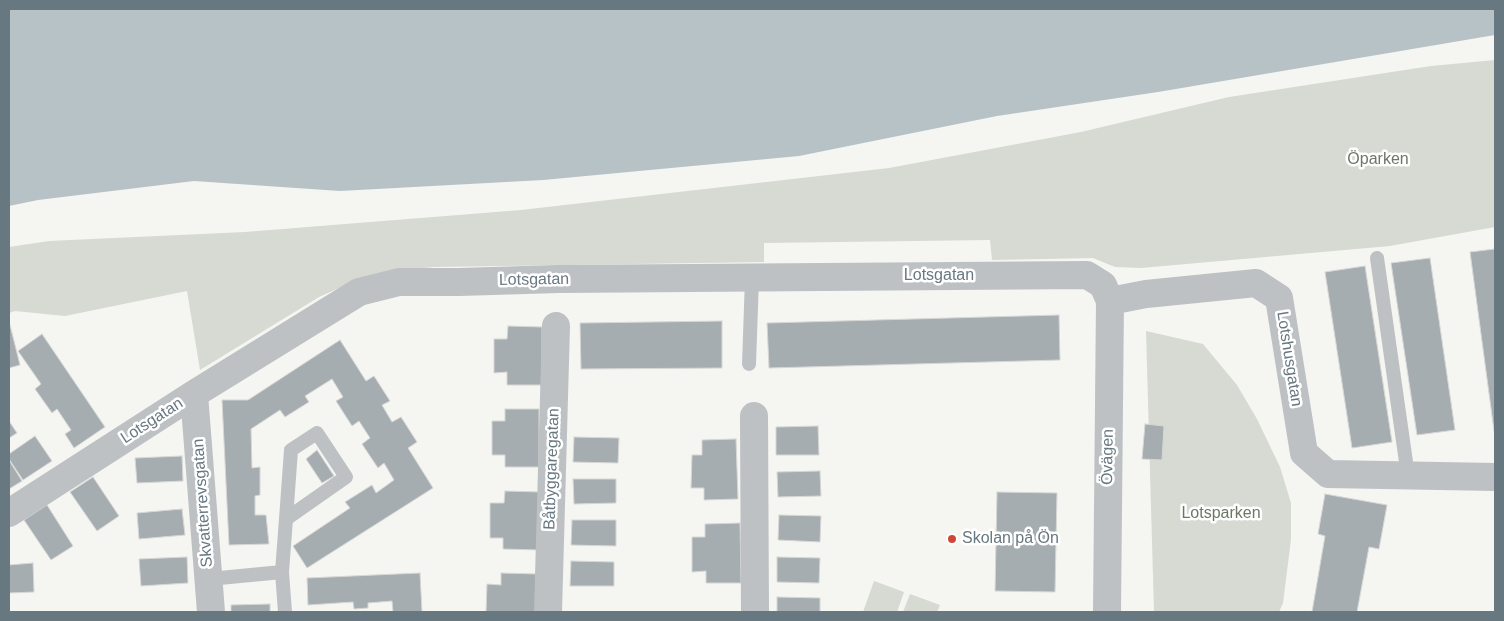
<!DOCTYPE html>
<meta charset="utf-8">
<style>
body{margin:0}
#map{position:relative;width:1504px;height:621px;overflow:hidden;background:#f5f5f2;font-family:Helvetica,sans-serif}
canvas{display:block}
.frame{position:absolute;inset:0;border:10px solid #687880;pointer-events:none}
</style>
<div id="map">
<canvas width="1504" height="621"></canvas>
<div class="frame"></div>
</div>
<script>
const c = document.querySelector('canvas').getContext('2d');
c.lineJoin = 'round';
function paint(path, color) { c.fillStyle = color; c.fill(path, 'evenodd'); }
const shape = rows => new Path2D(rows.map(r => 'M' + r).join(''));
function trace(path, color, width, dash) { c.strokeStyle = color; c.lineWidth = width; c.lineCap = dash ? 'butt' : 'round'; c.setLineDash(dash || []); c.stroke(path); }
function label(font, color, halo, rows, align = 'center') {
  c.font = font + ' Helvetica,sans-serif'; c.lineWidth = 5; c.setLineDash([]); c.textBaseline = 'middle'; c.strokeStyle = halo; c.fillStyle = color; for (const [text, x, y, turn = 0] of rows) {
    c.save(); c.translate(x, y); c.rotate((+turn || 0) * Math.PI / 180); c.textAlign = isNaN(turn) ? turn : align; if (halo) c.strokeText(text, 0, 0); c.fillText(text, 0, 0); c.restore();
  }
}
const green = shape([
 [1495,60,1495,227,1390,246,1141,268,1115,267,1093,258,992,260,990,240,764,243,764,262,434,267,390,271,350,283,319,297,200,370,187,291,65,316,15,311,9,313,9,247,49,241,245,232,521,210,889,168,1081,132,1229,97,1431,66],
 [1146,331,1203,344,1237,385,1257,419,1280,467,1291,503,1291,539,1283,603,1279,612,1154,612],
 [874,581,904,592,897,612,863,612],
 [910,594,940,605,937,612,903,612]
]);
const water = shape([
 [9,9,1495,9,1495,35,1158,92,997,116,799,156,543,180,340,191,194,181,38,200,9,206]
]);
const building = shape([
 [1495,249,1495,438,1470,252,1495,249],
 [1430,258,1455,430,1417,435,1391,263,1430,258],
 [1365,266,1392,442,1352,448,1325,272,1365,266],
 [1059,315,1060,360,769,368,767,323,1059,315],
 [722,321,722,368,581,369,580,323,722,321],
 [9,325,10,325,20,365,9,368,9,325],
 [508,326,542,327,542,385,507,385,507,372,494,373,494,339,507,339,508,326],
 [42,334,105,427,74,448,65,434,71,430,57,409,52,413,35,389,41,384,18,351,42,334],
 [340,340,366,381,374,376,390,401,382,405,392,422,401,417,417,442,408,448,433,488,307,568,293,546,350,508,345,502,372,485,376,493,394,480,384,463,378,468,362,444,370,438,359,421,352,426,336,401,343,397,332,379,305,396,309,402,285,417,280,410,251,429,252,468,260,467,260,495,255,496,255,515,266,515,269,544,229,545,222,400,248,400,340,340],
 [505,409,539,409,539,467,505,467,505,455,492,455,492,421,505,421,505,409],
 [9,421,17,433,9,438,9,421],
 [1145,424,1164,426,1162,460,1142,459,1145,424],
 [818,426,819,455,776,455,776,427,818,426],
 [35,436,52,461,23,480,9,459,9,454,35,436],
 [574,437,619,438,618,463,573,462,574,437],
 [736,439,738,499,704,500,704,488,691,488,692,455,702,455,702,440,736,439],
 [317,450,334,476,322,483,306,459,317,450],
 [182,456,183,481,137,483,135,458,182,456],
 [9,460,22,481,9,489,9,460],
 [820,471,821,496,778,497,777,472,820,471],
 [93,477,119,516,97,531,70,492,93,477],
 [573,479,616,479,616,503,574,504,573,479],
 [505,491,540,492,539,550,503,549,503,538,490,538,490,503,504,503,505,491],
 [997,492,1057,493,1055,592,995,591,997,492],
 [1325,494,1387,505,1379,549,1369,547,1357,612,1312,612,1325,536,1318,534,1325,494],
 [47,505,73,546,51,560,24,520,47,505],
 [182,509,185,535,139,539,137,513,182,509],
 [779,515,821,516,820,542,778,540,779,515],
 [572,520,616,520,616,546,571,545,572,520],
 [740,523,741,583,706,583,706,571,692,572,692,537,705,537,705,524,740,523],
 [187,557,188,583,141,586,139,559,187,557],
 [777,557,820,558,819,583,777,582,777,557],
 [571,561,614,562,614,586,570,586,571,561],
 [33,563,34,592,9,593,9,565,33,563],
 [420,573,422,612,393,612,392,601,368,603,368,608,354,609,353,602,308,605,307,578,420,573],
 [501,573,537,574,536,612,486,612,487,584,501,585,501,573],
 [777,597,820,598,820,612,777,612,777,597],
 [270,604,270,612,231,612,231,605,270,604]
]);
const lane = shape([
 [1377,258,1408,476],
 [749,364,752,278],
 [282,572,285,612],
 [209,579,282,572,286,519,291,450,317,433,346,477,286,519]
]);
const street = shape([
 [1110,301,1146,294,1256,283,1279,298,1304,453,1328,474,1495,477],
 [194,394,211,612],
 [754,416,755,612],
 [9,513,194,394,359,292,399,282,459,282,558,279,1087,275,1103,285,1110,301,1107,612],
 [548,612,556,326]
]);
const markers = [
 [952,539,5,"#ce483a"]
];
const parkNames = [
 ["Öparken",1378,160],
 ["Lotsparken",1221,514]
];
const streetNames = [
 ["Lotsgatan",939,276],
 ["Lotsgatan",534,280,-1],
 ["Lotshusgatan",1289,359,81],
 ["Lotsgatan",152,421,-33],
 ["Övägen",1108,457,-89],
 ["Båtbyggaregatan",552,469,-88],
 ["Skvatterrevsgatan",203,503,-94]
];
const poiNames = [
 ["Skolan på Ön",962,539]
];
paint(green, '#d6dad2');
paint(water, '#b6c2c5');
paint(building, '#a5adb1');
trace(building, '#d7d6d5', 1);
trace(lane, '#bdc1c4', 14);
trace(street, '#bdc1c4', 28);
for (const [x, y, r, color] of markers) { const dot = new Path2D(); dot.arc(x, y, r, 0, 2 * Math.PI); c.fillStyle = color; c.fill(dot); trace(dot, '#fff', 2); }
label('16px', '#6c7866', '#fff', parkNames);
label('16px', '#687880', '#fff', streetNames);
label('16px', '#687880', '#fff', poiNames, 'left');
</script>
